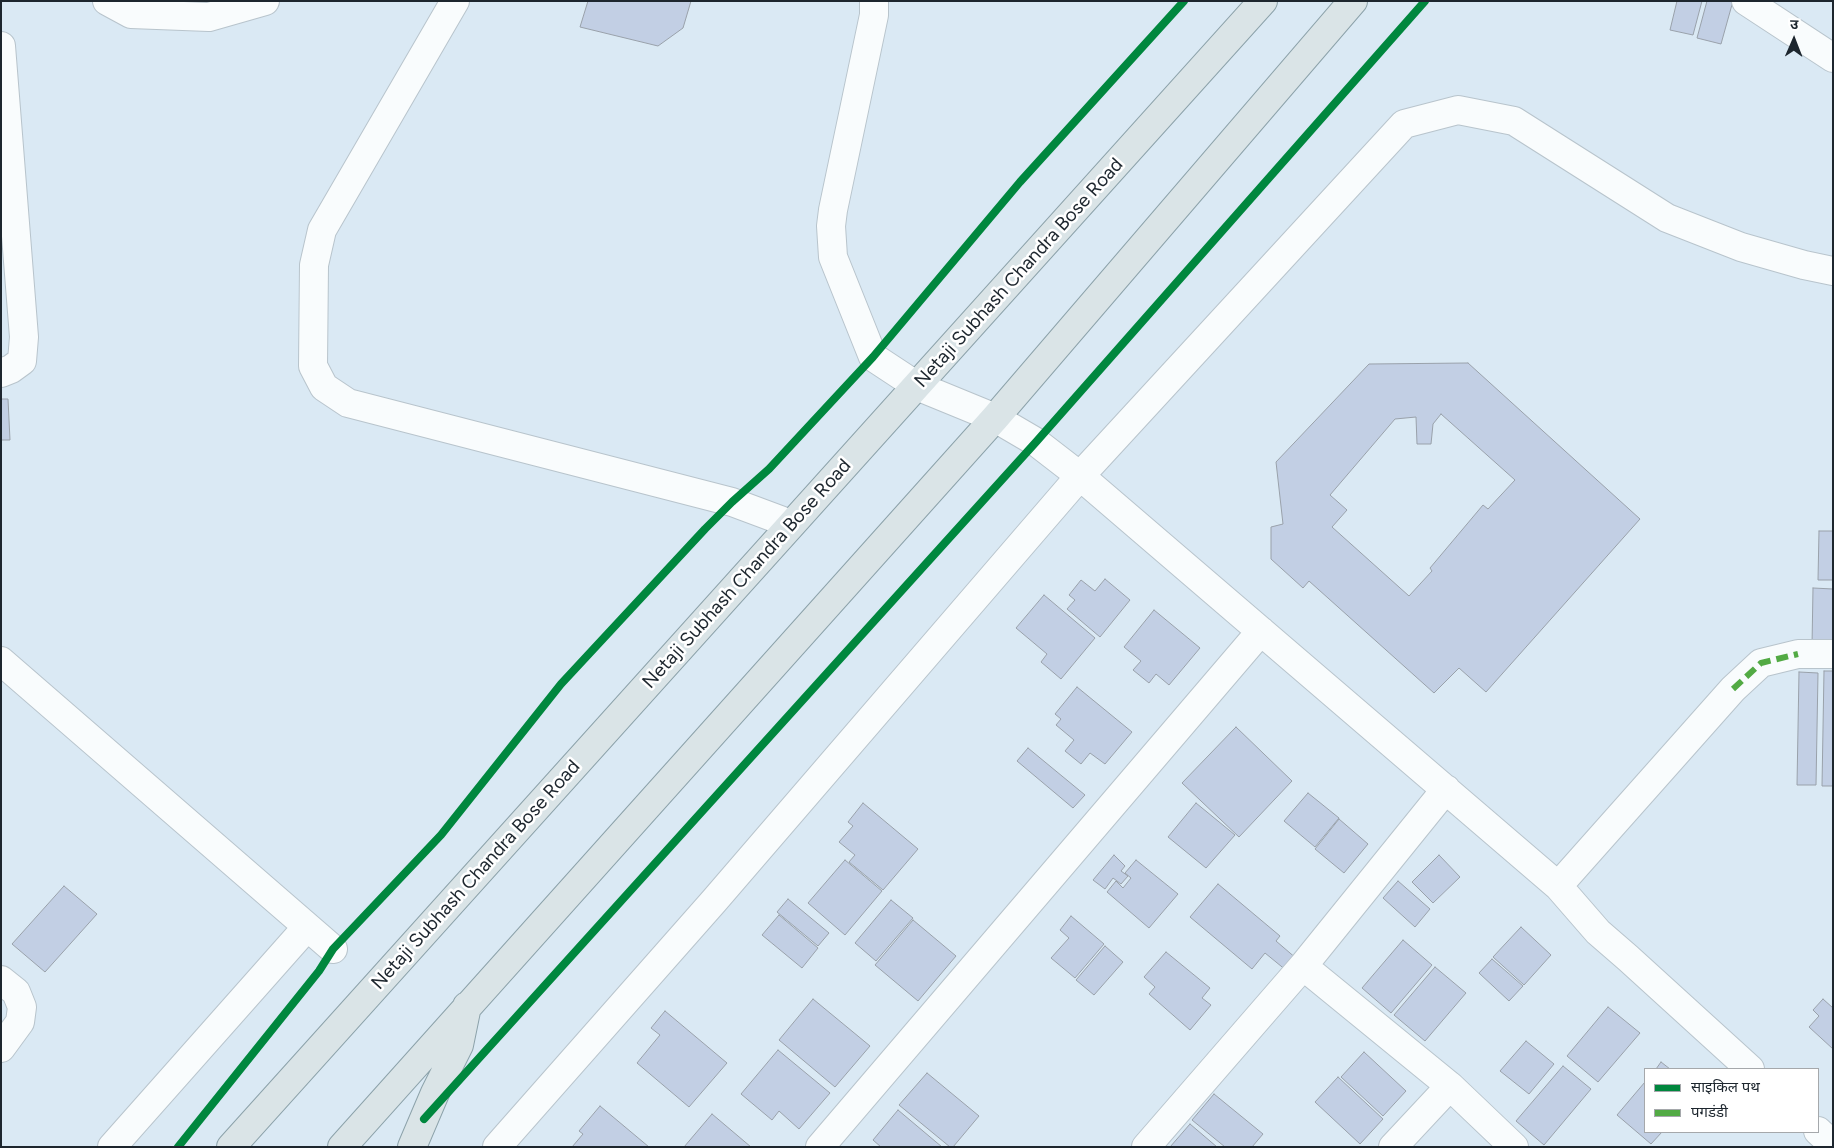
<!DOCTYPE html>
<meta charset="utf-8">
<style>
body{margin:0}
#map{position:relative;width:1834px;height:1148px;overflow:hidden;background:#dae9f4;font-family:Figtree,"Noto Sans Devanagari",sans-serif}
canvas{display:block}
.frame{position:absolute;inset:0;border:2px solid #1d262e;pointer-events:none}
.legend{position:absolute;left:1644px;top:1068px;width:175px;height:65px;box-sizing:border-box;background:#fff;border:1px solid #a5a8ab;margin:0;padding:6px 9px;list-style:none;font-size:15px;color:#1d262e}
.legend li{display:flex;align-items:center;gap:10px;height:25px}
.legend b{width:25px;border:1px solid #a5a8ab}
.north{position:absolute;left:1769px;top:15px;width:50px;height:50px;-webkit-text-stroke:4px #fff;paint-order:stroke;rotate:1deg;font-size:14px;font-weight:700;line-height:20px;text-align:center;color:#1d262e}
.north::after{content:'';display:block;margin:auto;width:18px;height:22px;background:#1d262e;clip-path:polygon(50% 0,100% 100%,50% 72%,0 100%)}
</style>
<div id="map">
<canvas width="1834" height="1148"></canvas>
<div class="frame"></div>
<ul class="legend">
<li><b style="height:6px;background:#00873e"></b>साइकिल पथ</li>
<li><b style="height:6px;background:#52aa44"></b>पगडंडी</li>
</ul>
<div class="north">उ</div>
</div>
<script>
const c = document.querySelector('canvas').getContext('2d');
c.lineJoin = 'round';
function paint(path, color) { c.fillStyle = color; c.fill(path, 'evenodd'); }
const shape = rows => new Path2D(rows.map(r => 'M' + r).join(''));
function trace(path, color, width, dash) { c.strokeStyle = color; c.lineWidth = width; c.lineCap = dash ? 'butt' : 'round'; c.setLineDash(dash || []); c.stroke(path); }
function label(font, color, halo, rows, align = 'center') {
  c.font = font + ' Figtree,sans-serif'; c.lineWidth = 5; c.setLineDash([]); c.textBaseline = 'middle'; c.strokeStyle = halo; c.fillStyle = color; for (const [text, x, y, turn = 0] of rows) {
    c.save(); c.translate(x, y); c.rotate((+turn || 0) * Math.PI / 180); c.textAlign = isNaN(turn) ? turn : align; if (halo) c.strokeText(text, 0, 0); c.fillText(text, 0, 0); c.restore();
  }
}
const building = shape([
 [588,1,691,1,683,28,658,46,580,27,588,1],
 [1677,1,1702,1,1693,35,1670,30,1677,1],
 [1707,1,1733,1,1721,44,1697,38,1707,1],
 [1468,363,1640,519,1486,692,1459,668,1434,693,1309,581,1303,588,1271,559,1271,527,1283,524,1276,462,1369,364,1468,363],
 [1441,414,1515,480,1488,509,1483,505,1430,568,1432,571,1409,596,1332,527,1347,510,1330,495,1395,419,1416,417,1417,444,1431,444,1433,424,1441,414],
 [1,399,8,399,10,440,1,440,1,399],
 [1819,531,1833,531,1833,580,1818,580,1819,531],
 [1105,579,1130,600,1100,637,1067,609,1075,600,1069,595,1081,580,1095,591,1105,579],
 [1813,588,1833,589,1833,646,1812,646,1813,588],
 [1044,595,1095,638,1061,679,1041,662,1047,654,1016,628,1044,595],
 [1154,610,1200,648,1169,685,1156,674,1149,683,1133,670,1141,661,1124,647,1154,610],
 [1824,671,1833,671,1833,786,1822,786,1824,671],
 [1799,672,1818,673,1816,785,1797,785,1799,672],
 [1077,687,1132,732,1105,764,1090,753,1081,764,1065,751,1074,740,1056,725,1061,719,1055,714,1077,687],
 [1236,727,1292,781,1239,837,1182,783,1236,727],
 [1028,748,1085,795,1073,808,1017,761,1028,748],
 [1308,793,1339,818,1315,847,1284,821,1308,793],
 [863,803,918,849,883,890,849,862,855,855,839,842,853,826,848,822,863,803],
 [1196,803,1235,835,1206,868,1168,837,1196,803],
 [1339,819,1368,844,1344,873,1315,849,1339,819],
 [1114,855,1125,866,1121,871,1128,876,1121,884,1113,878,1105,889,1093,880,1114,855],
 [1439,855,1460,877,1433,903,1412,882,1439,855],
 [845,860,882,891,845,935,808,903,845,860],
 [1136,860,1178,894,1149,928,1107,892,1116,881,1123,888,1131,878,1125,873,1136,860],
 [1398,881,1430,909,1415,927,1383,898,1398,881],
 [1218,884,1280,936,1276,941,1297,959,1287,971,1265,953,1252,969,1190,917,1218,884],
 [64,886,97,914,45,972,12,944,64,886],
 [788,899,829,933,818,946,777,912,788,899],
 [891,900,913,918,876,961,855,943,891,900],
 [779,915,818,948,802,968,762,935,779,915],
 [1071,916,1104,944,1075,978,1051,958,1069,938,1060,930,1071,916],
 [913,920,956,956,918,1001,875,965,913,920],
 [1521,927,1551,955,1524,985,1493,957,1521,927],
 [1403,940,1432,965,1391,1013,1362,988,1403,940],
 [1105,946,1123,962,1094,995,1076,980,1105,946],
 [1166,952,1210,988,1202,998,1211,1005,1190,1030,1149,994,1155,987,1144,977,1166,952],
 [1492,959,1523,986,1509,1001,1479,973,1492,959],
 [1435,967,1466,993,1425,1041,1394,1015,1435,967],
 [813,999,870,1046,835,1087,779,1040,813,999],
 [1823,999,1833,1008,1833,1049,1809,1027,1819,1016,1813,1010,1823,999],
 [1608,1007,1640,1033,1598,1082,1567,1056,1608,1007],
 [665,1011,727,1063,689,1107,637,1063,660,1035,651,1028,665,1011],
 [1526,1041,1554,1064,1529,1094,1500,1071,1526,1041],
 [778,1050,830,1093,799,1129,779,1111,772,1120,741,1094,778,1050],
 [1364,1052,1406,1091,1383,1116,1341,1077,1364,1052],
 [1661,1062,1670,1069,1656,1069,1661,1062],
 [1563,1066,1591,1089,1544,1145,1516,1121,1563,1066],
 [927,1073,979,1116,953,1147,950,1147,899,1105,927,1073],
 [1338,1077,1383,1119,1360,1144,1315,1102,1338,1077],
 [1645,1082,1645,1132,1662,1132,1651,1144,1617,1115,1645,1082],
 [1214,1094,1263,1134,1252,1147,1225,1147,1192,1120,1214,1094],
 [600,1106,649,1147,572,1147,583,1134,579,1131,600,1106],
 [898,1110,942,1147,881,1147,873,1140,898,1110],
 [712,1114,751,1147,684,1147,712,1114],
 [1190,1124,1217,1147,1170,1147,1190,1124]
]);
const minor = shape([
 [107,1,131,14,209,17,265,1],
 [455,1,322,230,314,265,313,366,324,387,348,403,732,502,791,524],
 [874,1,874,15,833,210,831,226,833,257,873,357,917,386,995,418,1036,442,1080,476,1558,886,1598,932,1628,958,1750,1069],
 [1746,1,1833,58],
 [1,46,24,337,22,361,11,369,1,373],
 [1,661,333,949],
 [1558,886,1733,689,1761,663,1798,654,1833,654],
 [1303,966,1450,1086,1514,1147],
 [1,980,16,992,22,1007,20,1022,1,1048],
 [1818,1131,1833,1145],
 [112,1147,307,927],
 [497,1147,714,901,1080,476,1404,124,1458,110,1514,121,1667,218,1741,247,1804,265,1833,271],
 [820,1147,1261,631],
 [1146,1147,1303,966,1446,789],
 [1393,1147,1450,1086]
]);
const major = shape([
 [231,1147,1263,1],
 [342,1147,995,418,1353,1],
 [412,1147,435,1093,459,1045,467,1006]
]);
const quiet = shape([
 [1733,689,1761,663,1798,654]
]);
const cycleway = shape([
 [424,1119,1036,442,1425,1],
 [178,1147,319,971,333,949,441,835,561,684,705,529,732,502,769,469,873,357,1020,182,1184,1]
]);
const streetNames = [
 ["Netaji Subhash Chandra Bose Road",1019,273,-48],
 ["Netaji Subhash Chandra Bose Road",747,574,-48],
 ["Netaji Subhash Chandra Bose Road",476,875,-48]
];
paint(building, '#c2cfe4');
trace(building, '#99a1aa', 1);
trace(minor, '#b8c4cc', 30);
trace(major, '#8ca2aa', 30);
trace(minor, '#f9fcfd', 28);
trace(major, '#dae4e7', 28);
trace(quiet, '#52aa44', 6, [12, 6]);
trace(cycleway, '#00873e', 8);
label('19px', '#1d262e', '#fff', streetNames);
</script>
